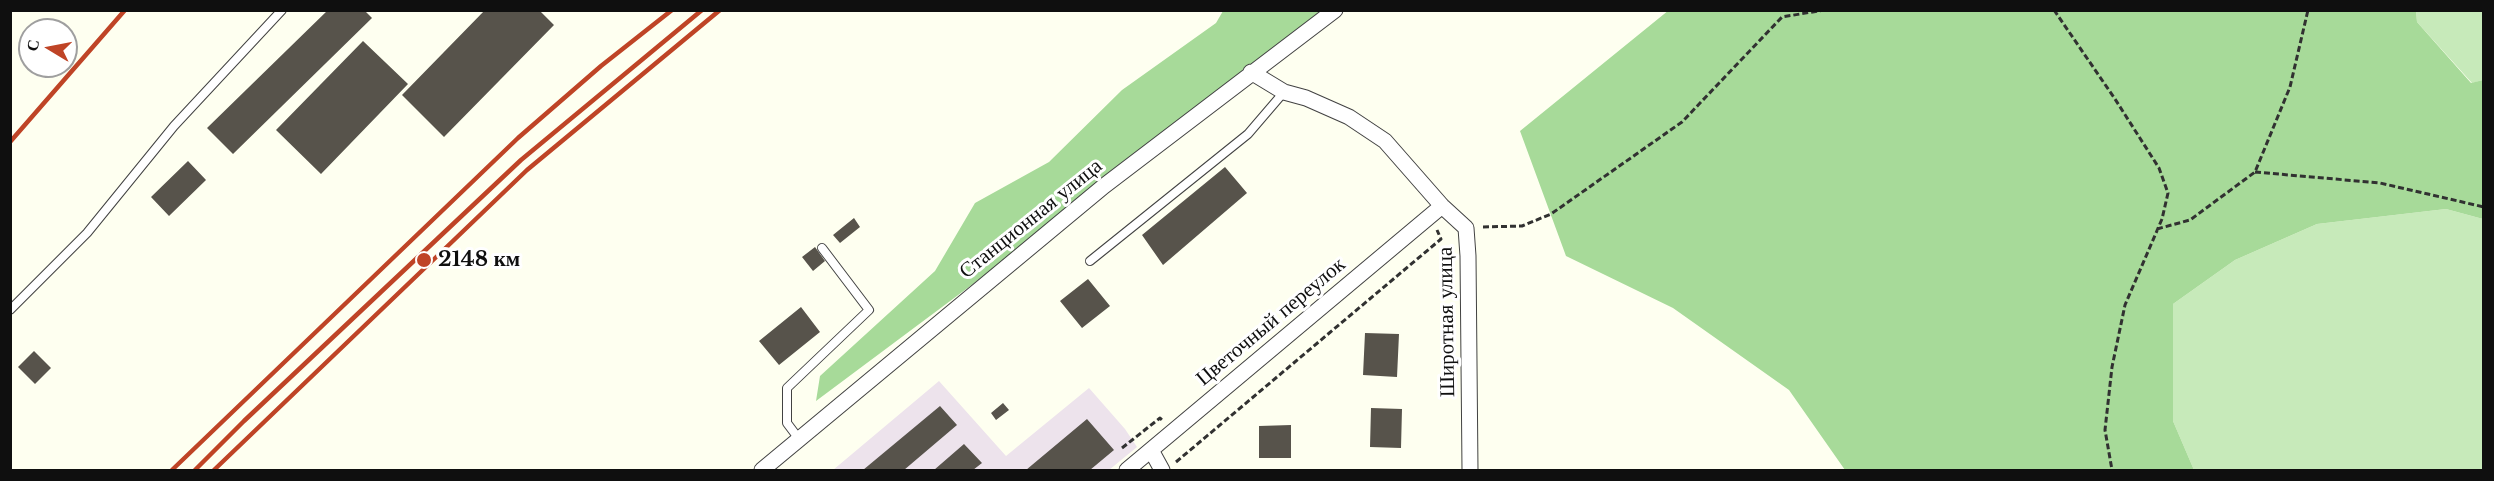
<!DOCTYPE html>
<meta charset="utf-8">
<style>
body{margin:0}
#map{position:relative;width:2494px;height:481px;overflow:hidden;background:#fefff0;font-family:"Libre Baskerville",serif}
canvas{display:block}
.frame{position:absolute;inset:0;border:12px solid #0f0f0f;pointer-events:none}
.north{position:absolute;left:18px;top:18px;width:60px;height:60px;box-sizing:border-box;background:#fff;border:2px solid #9f9f9f;border-radius:50%;rotate:280deg;font-size:16px;font-weight:700;line-height:24px;text-align:center;color:#0f0f0f}
.north::after{content:'';display:block;margin:auto;width:21px;height:27px;background:#bf4426;clip-path:polygon(50% 0,100% 100%,50% 72%,0 100%)}
</style>
<div id="map">
<canvas width="2494" height="481"></canvas>
<div class="frame"></div>
<div class="north">С</div>
</div>
<script>
const c = document.querySelector('canvas').getContext('2d');
c.lineJoin = 'round';
function paint(path, color) { c.fillStyle = color; c.fill(path, 'evenodd'); }
const shape = rows => new Path2D(rows.map(r => 'M' + r).join(''));
function trace(path, color, width, dash) { c.strokeStyle = color; c.lineWidth = width; c.lineCap = dash ? 'butt' : 'round'; c.setLineDash(dash || []); c.stroke(path); }
function label(font, color, halo, rows, align = 'center') {
  c.font = font + ' "Libre Baskerville",serif'; c.lineWidth = 6; c.setLineDash([]); c.textBaseline = 'middle'; c.strokeStyle = halo; c.fillStyle = color; for (const [text, x, y, turn = 0] of rows) {
    c.save(); c.translate(x, y); c.rotate((+turn || 0) * Math.PI / 180); c.textAlign = isNaN(turn) ? turn : align; if (halo) c.strokeText(text, 0, 0); c.fillText(text, 0, 0); c.restore();
  }
}
const industrial = shape([
 [939,381,1006,456,1089,388,1125,429,1137,447,1109,470,833,470]
]);
const green = shape([
 [2416,11,2483,11,2483,80,2472,83,2417,22],
 [2446,209,2483,219,2483,470,2194,470,2173,421,2173,304,2235,260,2317,224]
]);
const forest = shape([
 [1669,10,2416,11,2417,22,2471,83,2483,80,2483,219,2446,209,2317,224,2235,260,2173,304,2173,421,2194,470,1845,470,1789,390,1673,308,1566,256,1520,131],
 [1223,11,1339,11,816,401,820,376,935,271,975,203,1049,162,1122,90,1216,23]
]);
const building = shape([
 [328,10,364,10,372,18,233,154,207,128],
 [485,10,539,10,554,25,444,137,402,95],
 [363,41,408,84,321,174,276,130],
 [188,161,206,180,169,216,151,197],
 [1225,167,1247,193,1163,265,1142,235],
 [854,218,860,227,840,243,833,235],
 [815,247,825,261,813,271,802,257],
 [1088,279,1110,306,1082,328,1060,301],
 [801,307,820,332,779,365,759,341],
 [1365,333,1399,334,1397,377,1363,375],
 [34,351,51,368,35,384,18,367],
 [1003,403,1009,410,996,420,991,413],
 [940,406,957,425,904,470,863,470],
 [1371,408,1402,409,1401,448,1370,447],
 [1087,419,1114,450,1090,470,1026,470],
 [1291,425,1291,458,1259,458,1259,426],
 [964,444,982,463,973,470,934,470]
]);
const path = shape([
 [2054,10,2115,99,2159,168,2168,193,2162,219,2125,305,2112,367,2105,430,2112,470],
 [2255,172,2380,183,2484,207],
 [1483,227,1522,226,1551,214,1682,122,1782,17,1824,10],
 [2157,229,2190,220,2255,172,2290,87,2308,10],
 [1122,448,1160,418,1163,421],
 [1176,462,1441,239,1437,230]
]);
const service = shape([
 [1090,261,1248,134,1284,92],
 [10,310,87,233,174,126,282,10],
 [799,439,787,423,787,388,869,310,822,248]
]);
const minor = shape([
 [1251,72,1284,92,1306,98,1349,117,1385,141,1442,206,1466,228,1468,256,1470,470],
 [1151,450,1162,470],
 [762,470,1104,186,1335,10],
 [1127,470,1442,206]
]);
const rail = shape([
 [10,142,125,10],
 [172,470,518,138,601,66,672,10],
 [195,470,244,421,521,160,702,10],
 [214,470,527,170,720,10]
]);
const markers = [
 [424,260,8,"#bf4426"]
];
const streetNames = [
 ["Станционная улица",1031,219,-39],
 ["Цветочный переулок",1271,322,-40],
 ["Широтная улица",1447,322,-91]
];
const poiNames = [
 ["2148 км",438,260]
];
paint(industrial, '#ede3ec');
paint(green, '#c7eaba');
paint(forest, '#a7da99');
paint(building, '#57534b');
trace(service, '#424242', 10);
trace(minor, '#424242', 17);
trace(path, '#313131', 3, [6, 3]);
trace(service, '#fff', 8);
trace(minor, '#fff', 15);
trace(rail, '#bf4426', 4.5);
for (const [x, y, r, color] of markers) { const dot = new Path2D(); dot.arc(x, y, r, 0, 2 * Math.PI); c.fillStyle = color; c.fill(dot); trace(dot, '#fff', 2); }
label('21px', '#0f0f0f', '#fff', streetNames);
label('bold 21px', '#0f0f0f', '#fff', poiNames, 'left');
</script>
